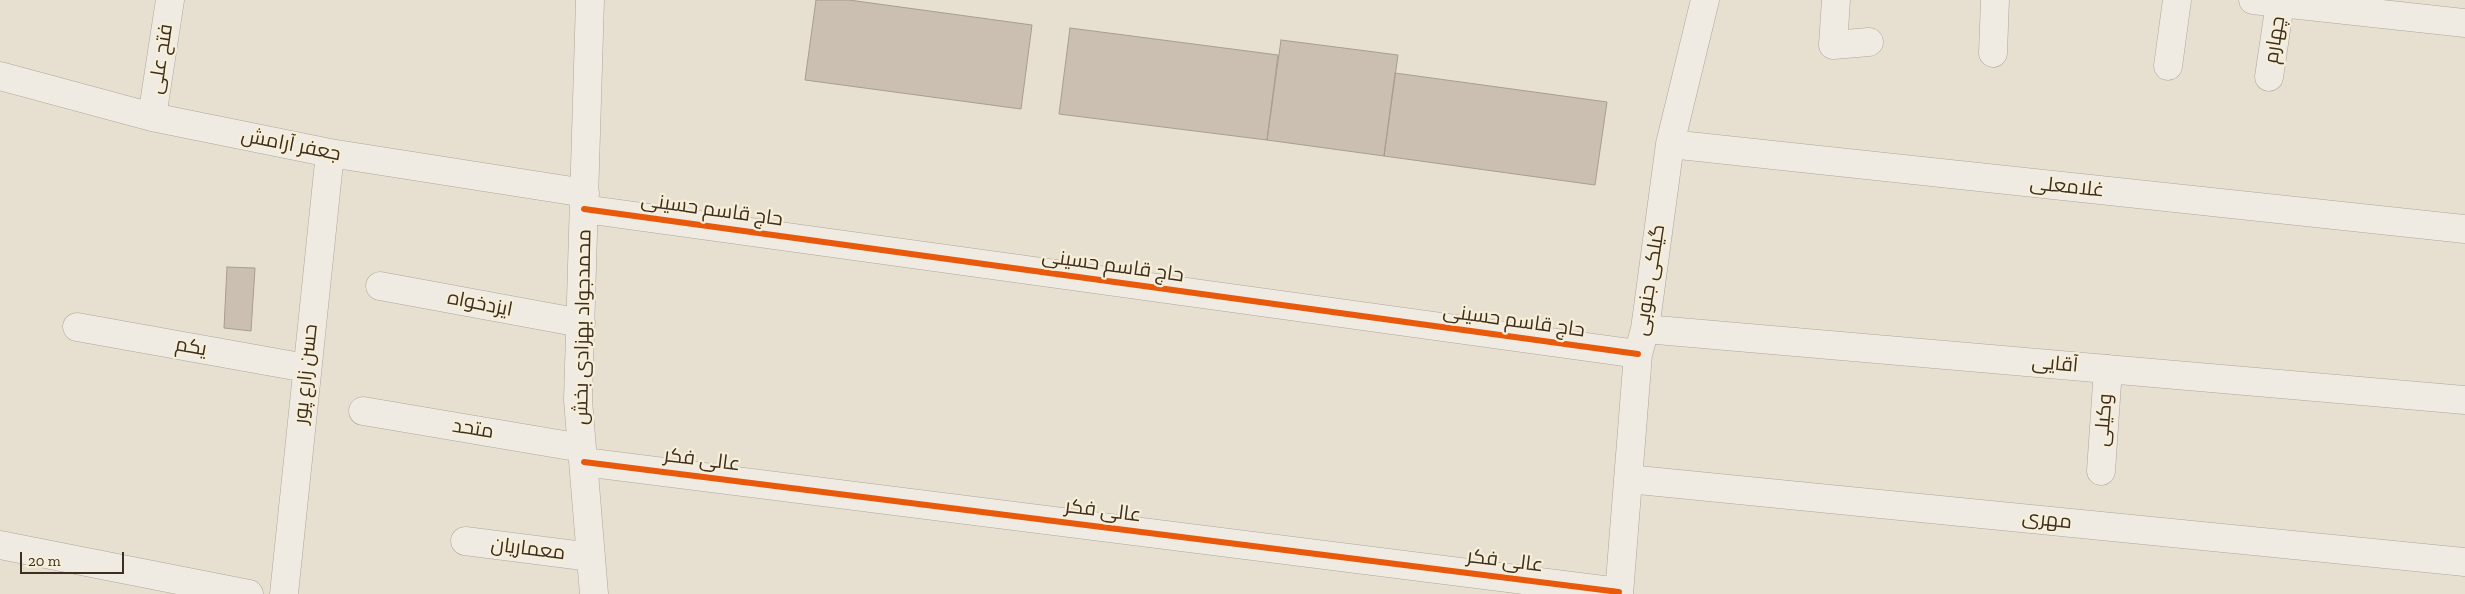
<!DOCTYPE html>
<meta charset="utf-8">
<style>
body{margin:0}
#map{position:relative;width:2465px;height:594px;overflow:hidden;background:#e7e0d1;font-family:"Zilla Slab",serif}
canvas{display:block}
.scale{position:absolute;left:20px;top:552px;width:104px;height:22px;box-sizing:border-box;border:2px solid #3d2e20;border-top:0;padding-left:6px;font-size:15px;line-height:18px;white-space:nowrap;color:#3d2e20;-webkit-text-stroke:4px #f7eed8;paint-order:stroke}
</style>
<div id="map">
<canvas width="2465" height="594"></canvas>
<div class="scale">20 m</div>
</div>
<script>
const c = document.querySelector('canvas').getContext('2d');
c.lineJoin = 'round';
function paint(path, color) { c.fillStyle = color; c.fill(path, 'evenodd'); }
const shape = rows => new Path2D(rows.map(r => 'M' + r).join(''));
function trace(path, color, width, dash) { c.strokeStyle = color; c.lineWidth = width; c.lineCap = dash ? 'butt' : 'round'; c.setLineDash(dash || []); c.stroke(path); }
function label(font, color, halo, rows, align = 'center') {
  c.font = font + ' "Zilla Slab",Cairo,serif'; c.lineWidth = 4.5; c.setLineDash([]); c.textBaseline = 'middle'; c.strokeStyle = halo; c.fillStyle = color; for (const [text, x, y, turn = 0] of rows) {
    c.save(); c.translate(x, y); c.rotate((+turn || 0) * Math.PI / 180); c.textAlign = isNaN(turn) ? turn : align; if (halo) c.strokeText(text, 0, 0); c.fillText(text, 0, 0); c.restore();
  }
}
const building = shape([
 [816,0,849,0,1032,25,1021,109,805,80,816,0],
 [1070,28,1278,55,1267,140,1059,114,1070,28],
 [1281,40,1398,55,1384,156,1267,140,1281,40],
 [1395,73,1607,102,1595,185,1384,156,1395,73],
 [227,267,255,268,251,331,224,328,227,267]
]);
const minor = shape([
 [590,0,578,400,594,594],
 [1836,0,1833,45,1869,42],
 [2253,0,2465,23],
 [1993,53,1995,0],
 [2168,66,2177,0],
 [0,76,152,117,330,153,585,193],
 [2269,77,2280,3],
 [152,117,170,0],
 [1670,144,2465,229],
 [584,209,1638,354],
 [380,286,581,323],
 [77,327,306,368],
 [1645,329,2465,400],
 [363,411,582,448],
 [584,462,1619,592],
 [2101,471,2108,369],
 [1628,479,2465,562],
 [465,541,591,557],
 [0,545,249,594],
 [284,594,330,153],
 [1619,594,1638,354,1645,329,1670,144,1705,0]
]);
const cycleway = shape([
 [584,209,1638,354],
 [584,462,1619,592]
]);
const streetNames = [
 ["چهارم",2275,40,-81],
 ["فتح علی",161,59,-81],
 ["جعفر آرامش",291,145,11],
 ["غلامعلی",2067,187,6],
 ["حاج قاسم حسینی",712,210,8],
 ["حاج قاسم حسینی",1113,266,8],
 ["گیلکی جنوبی",1650,280,-81],
 ["ایزدخواه",480,304,11],
 ["حاج قاسم حسینی",1514,321,8],
 ["محمدجواد بهزادی بخش",583,327,-89],
 ["یکم",191,347,10],
 ["آقایی",2055,364,5],
 ["حسن زارع پور",306,374,-84],
 ["وکیلی",2104,420,-86],
 ["متحد",473,429,9],
 ["عالی فکر",702,460,7],
 ["عالی فکر",1103,511,7],
 ["مهری",2047,520,6],
 ["معماریان",528,549,7],
 ["عالی فکر",1505,561,7]
];
paint(building, '#cbbfb2');
trace(building, '#a89c90', 1);
trace(minor, '#ada599', 29);
trace(minor, '#efebe3', 28);
trace(cycleway, '#e8590c', 6);
label('20px', '#3d2e20', '#f7eed8', streetNames);
</script>
